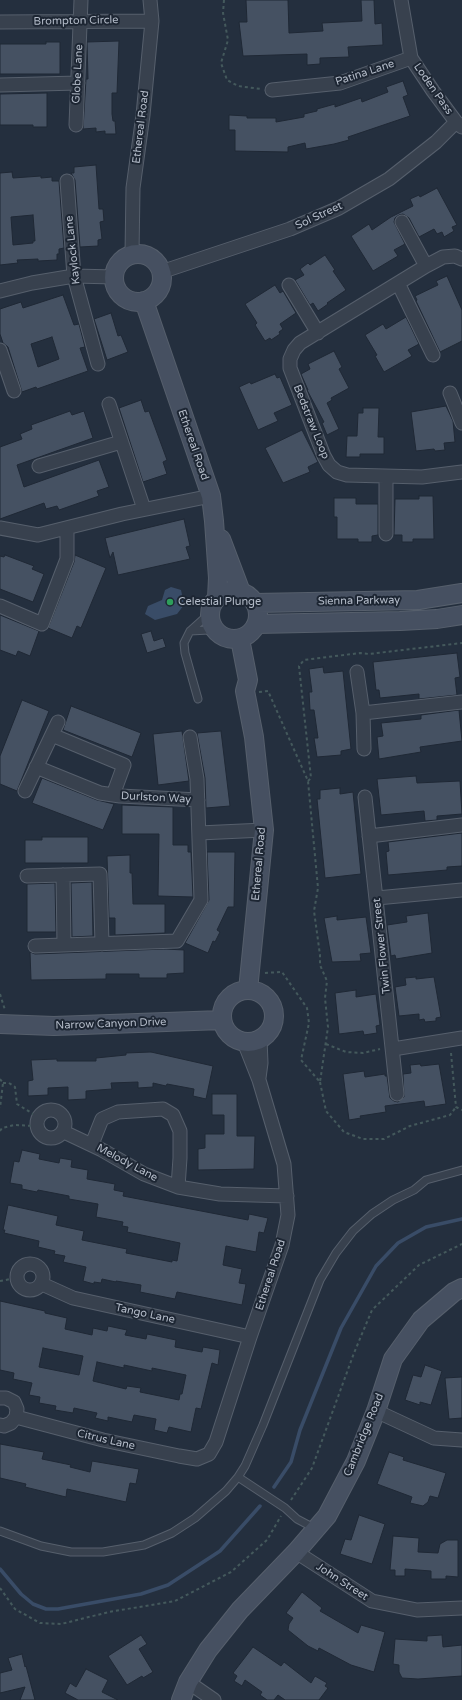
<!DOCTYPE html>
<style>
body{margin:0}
canvas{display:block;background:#242f3e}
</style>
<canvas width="462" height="1700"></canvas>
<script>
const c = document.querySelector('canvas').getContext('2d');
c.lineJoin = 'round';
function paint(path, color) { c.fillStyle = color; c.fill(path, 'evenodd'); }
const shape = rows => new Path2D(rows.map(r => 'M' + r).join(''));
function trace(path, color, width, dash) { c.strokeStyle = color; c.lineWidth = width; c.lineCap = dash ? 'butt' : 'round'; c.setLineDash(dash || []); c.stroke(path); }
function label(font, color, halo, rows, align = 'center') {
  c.font = font + ' "Varela Round",sans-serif'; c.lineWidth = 4; c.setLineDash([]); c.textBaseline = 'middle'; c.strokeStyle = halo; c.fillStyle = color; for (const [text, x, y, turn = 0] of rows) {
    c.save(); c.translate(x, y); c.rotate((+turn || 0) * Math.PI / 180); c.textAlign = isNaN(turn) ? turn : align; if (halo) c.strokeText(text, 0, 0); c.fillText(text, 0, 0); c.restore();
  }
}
const water = shape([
 [171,587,181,590,184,605,177,614,155,620,145,614,148,606,162,600,165,590]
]);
const stream = shape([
 [274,1487,291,1462,300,1430,341,1328,376,1266,398,1243,426,1227,462,1219],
 [0,1569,21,1594,33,1604,46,1609,58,1609,141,1594,168,1585,220,1551,260,1506]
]);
const building = shape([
 [246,0,288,0,289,33,323,31,322,23,362,21,361,0,374,0,375,24,382,23,383,45,348,47,349,57,320,58,320,64,307,65,307,54,243,56,239,22,247,22,246,0],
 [119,41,117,93,112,93,112,114,113,121,115,121,116,134,105,134,105,131,96,132,96,128,83,129,86,79,88,79,87,42,119,41],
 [46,42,60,42,60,74,0,74,0,44,46,44,46,42],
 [403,81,408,95,403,97,410,116,348,137,349,140,334,144,306,149,305,143,288,147,288,152,235,151,235,130,229,130,229,115,247,116,247,118,276,118,276,122,304,117,304,114,317,111,317,109,335,104,335,107,361,98,362,102,388,92,386,87,403,81],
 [47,93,47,127,33,127,33,125,0,125,0,94,47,93],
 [96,165,99,209,103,209,104,221,100,222,102,239,98,240,98,246,80,247,75,180,71,173,74,173,74,167,96,165],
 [12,172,13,178,41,176,41,178,52,177,52,181,59,181,64,248,59,249,59,254,57,254,57,260,38,261,38,259,17,260,18,263,0,265,0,173,12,172],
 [33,215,35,241,33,241,33,243,13,245,11,217,33,215],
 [437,188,457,225,452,227,454,231,444,237,442,232,437,234,434,229,419,237,409,218,403,214,399,215,395,218,394,222,405,244,394,250,398,256,373,271,351,236,369,224,372,230,391,217,413,206,410,199,419,195,420,197,437,188],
 [325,255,335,270,333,271,346,290,327,303,328,304,318,311,313,303,310,305,295,280,304,275,300,269,308,263,310,265,325,255],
 [447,276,462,310,462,341,440,352,416,301,417,300,415,296,438,285,436,281,447,276],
 [275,285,280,293,283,291,296,313,280,324,283,329,279,332,280,334,271,340,270,338,265,341,255,325,257,323,245,304,275,285],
 [63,295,74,325,79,324,85,347,80,348,88,371,37,389,36,387,22,392,8,347,3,343,0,334,0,309,21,302,23,308,63,295],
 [52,337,59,359,38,367,31,344,52,337],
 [111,313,118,336,121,335,128,352,107,360,94,319,111,313],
 [406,317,419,344,408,350,412,356,384,372,375,356,377,355,365,335,383,324,386,329,406,317],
 [334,351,342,367,339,369,349,388,331,398,332,400,327,403,339,429,327,435,322,423,324,422,307,390,308,390,301,374,310,369,308,364,334,351],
 [275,374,277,378,280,377,292,405,274,413,278,421,258,430,239,387,250,382,251,384,275,374],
 [141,400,145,412,149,411,167,460,163,462,167,474,143,482,119,408,141,400],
 [446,406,453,421,455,442,444,443,445,450,435,451,434,449,416,451,411,412,446,406],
 [363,408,379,408,378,437,384,437,384,454,360,454,360,457,346,457,347,436,357,436,358,413,363,413,363,408],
 [70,411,72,415,84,411,93,438,17,465,24,487,99,460,109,487,97,491,99,496,59,510,57,506,46,509,44,503,0,519,0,447,22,439,20,434,32,429,31,425,70,411],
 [302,430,318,462,308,467,310,472,283,483,265,448,302,430],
 [419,496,433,496,434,539,413,539,413,542,402,542,402,535,394,535,395,499,419,499,419,496],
 [334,498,356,498,356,504,378,504,378,535,372,536,372,542,358,542,358,539,337,539,337,517,334,517,334,498],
 [184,519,190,546,186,547,190,559,118,575,113,552,110,558,105,538,184,519],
 [5,555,34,566,32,569,44,574,33,602,0,589,0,556,4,557,5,555],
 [75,555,106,568,81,628,77,626,72,638,48,628,74,562,75,555],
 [0,615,39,631,30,656,18,651,16,656,0,650,0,615],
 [151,631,154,641,163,638,166,647,147,653,141,634,151,631],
 [457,653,460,677,455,678,457,695,419,699,419,694,380,698,379,690,376,690,373,662,457,653],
 [323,667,324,673,343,671,351,749,341,751,341,755,317,757,314,738,318,738,314,710,310,710,309,692,312,692,309,669,323,667],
 [22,700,49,711,17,791,0,784,0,756,22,700],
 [71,706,141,733,132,757,63,730,71,706],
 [459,710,462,741,420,747,421,752,379,759,377,737,383,736,381,723,421,719,421,715,459,710],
 [182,731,189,781,158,785,153,734,182,731],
 [221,731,230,806,206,808,205,778,197,733,221,731],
 [416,776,417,783,460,781,462,814,437,816,437,820,425,821,424,811,381,815,377,779,416,776],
 [42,778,97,800,114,804,103,830,32,803,42,778],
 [340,788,340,794,353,792,361,874,325,878,317,799,320,799,320,790,340,788],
 [122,805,173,807,173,845,188,845,188,852,191,852,193,897,158,896,159,834,122,834,122,805],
 [462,833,462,866,447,867,447,870,388,875,386,852,389,851,388,842,462,833],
 [42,837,88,837,88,863,25,863,25,840,42,840,42,837],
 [207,852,235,852,234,907,228,907,217,930,220,932,215,942,213,941,208,953,185,943,209,900,207,852],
 [130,855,130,873,132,873,133,904,165,904,165,933,115,935,115,918,109,918,107,856,130,855],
 [92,882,93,936,72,937,71,883,92,882],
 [55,883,56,932,27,932,27,884,55,883],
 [428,913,432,953,396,959,395,955,391,956,387,925,407,922,406,916,428,913],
 [337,916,337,920,366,917,371,953,360,954,361,961,332,962,324,918,337,916],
 [165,949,184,950,184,973,167,974,167,978,139,978,139,974,106,974,106,979,31,980,30,952,35,954,165,949],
 [416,977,416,979,434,977,441,1017,436,1018,436,1021,425,1022,424,1019,419,1020,419,1014,399,1016,395,987,406,985,405,978,416,977],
 [356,990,356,997,376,994,380,1025,376,1026,377,1033,364,1035,363,1031,339,1034,335,993,356,990],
 [151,1052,213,1066,206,1099,193,1096,194,1089,167,1084,166,1086,153,1083,153,1087,138,1088,138,1082,111,1083,112,1089,86,1091,86,1099,68,1100,68,1087,48,1088,48,1095,28,1096,28,1081,33,1080,31,1060,57,1059,57,1061,96,1061,96,1058,126,1055,126,1053,151,1052],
 [420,1064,421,1066,439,1064,446,1104,425,1107,424,1101,385,1106,386,1112,360,1116,361,1118,349,1120,343,1074,364,1071,365,1077,385,1074,385,1076,387,1076,390,1098,394,1101,398,1102,404,1097,403,1074,411,1073,410,1065,420,1064],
 [212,1094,237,1094,237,1136,255,1136,254,1169,198,1170,198,1149,205,1148,205,1134,224,1134,224,1115,212,1115,212,1094],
 [22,1150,40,1154,39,1159,59,1163,60,1158,72,1160,71,1167,88,1170,87,1179,115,1184,114,1190,124,1192,123,1196,248,1220,249,1214,268,1218,264,1233,259,1232,256,1252,226,1246,223,1265,242,1269,239,1283,246,1284,242,1305,177,1292,175,1299,140,1292,141,1285,116,1281,116,1282,102,1279,101,1283,94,1282,94,1284,83,1281,86,1267,63,1262,65,1256,54,1254,55,1251,38,1247,39,1241,4,1233,5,1230,3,1230,8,1205,58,1216,56,1225,84,1231,82,1240,127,1249,126,1253,172,1262,172,1260,177,1261,180,1243,127,1232,128,1227,122,1226,123,1222,96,1217,98,1204,69,1199,69,1196,38,1190,37,1192,22,1189,22,1185,10,1183,14,1161,19,1162,22,1150],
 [0,1301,45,1311,45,1313,67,1318,65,1329,92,1335,93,1328,107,1331,108,1326,127,1330,125,1335,146,1339,147,1334,176,1340,175,1347,202,1352,203,1347,220,1350,218,1365,212,1363,201,1409,196,1408,191,1432,169,1427,167,1433,154,1430,156,1419,134,1415,132,1422,108,1417,108,1421,95,1418,97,1413,74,1408,73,1413,55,1410,56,1406,39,1403,40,1397,29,1395,32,1383,13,1379,14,1373,0,1370,0,1301],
 [43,1348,83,1356,79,1375,39,1367,43,1348],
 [97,1362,124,1368,124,1365,152,1371,152,1368,186,1375,182,1394,180,1394,179,1400,140,1392,141,1388,127,1386,126,1389,93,1381,97,1362],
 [425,1365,442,1371,431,1405,420,1402,420,1405,405,1400,413,1375,421,1377,425,1365],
 [462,1377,462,1418,449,1419,445,1378,462,1377],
 [0,1444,44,1452,42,1459,71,1465,70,1467,90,1472,92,1461,139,1469,136,1484,130,1483,126,1502,67,1489,66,1497,25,1487,26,1484,0,1478,0,1444],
 [389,1452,404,1457,403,1460,446,1473,438,1498,430,1496,428,1502,423,1506,410,1503,412,1497,377,1484,389,1452],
 [359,1515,385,1524,372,1564,340,1554,345,1539,351,1540,359,1515],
 [393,1536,419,1538,418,1552,438,1553,440,1544,447,1540,458,1540,458,1577,446,1576,446,1579,431,1579,431,1571,405,1569,405,1576,395,1576,395,1570,390,1570,393,1536],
 [302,1592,322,1608,320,1611,358,1633,361,1625,385,1632,374,1672,351,1665,319,1648,318,1651,308,1646,288,1630,289,1624,293,1618,286,1613,302,1592],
 [141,1635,147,1644,139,1649,153,1672,143,1678,142,1676,127,1685,108,1656,141,1635],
 [442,1635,443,1647,462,1645,462,1676,418,1679,402,1678,399,1672,399,1665,393,1664,395,1639,427,1641,427,1636,442,1635],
 [253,1647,281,1666,284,1662,311,1683,315,1676,327,1683,325,1686,328,1688,319,1700,285,1700,278,1695,274,1700,267,1700,260,1695,262,1692,245,1680,242,1686,234,1681,237,1676,233,1673,253,1647],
 [22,1654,25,1667,26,1666,35,1700,20,1700,25,1687,0,1693,0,1673,12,1670,8,1658,22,1654],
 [86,1669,108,1680,102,1692,118,1700,78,1700,65,1693,70,1683,76,1687,86,1669]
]);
const path = shape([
 [224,0,223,13,228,40,221,63,227,80,238,86,261,89],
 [259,692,268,691,308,781,318,888,314,911,320,955,320,965,327,981,325,998,328,1027,320,1082,301,1060,309,1023,307,1008,282,972,264,973],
 [308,781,311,778,299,666,304,660,360,653,369,654,462,643],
 [0,994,5,1010],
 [326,1044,346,1052,363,1053,380,1049],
 [451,1053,456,1107,462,1110],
 [0,1079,3,1083,0,1108],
 [320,1082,326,1111,344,1132,363,1139,384,1139,410,1126,450,1115,456,1107],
 [3,1083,9,1083,15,1087,17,1104,38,1117],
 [0,1131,2,1128,14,1125,36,1126],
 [0,1281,16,1278],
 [291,1500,312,1468,354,1353,372,1310,419,1265,462,1244],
 [0,1588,15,1609,40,1623,61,1624,109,1612,175,1601,231,1572,267,1540,281,1516]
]);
const lane = shape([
 [210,613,190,631,209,630,212,626],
 [190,631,184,643,185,653,198,699],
 [238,1477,285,1508,297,1519,316,1529],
 [0,1531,41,1546,71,1552,103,1552,144,1545,172,1533,195,1518,226,1491,238,1477,245,1466,263,1425,320,1280,336,1253,353,1231,372,1214,393,1200,414,1190,426,1180,462,1170]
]);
const street = shape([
 [401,0,411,58,433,91,456,122,462,127],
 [0,22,152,21],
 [0,85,78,83],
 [272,90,340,83,411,58],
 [76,125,81,0],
 [67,181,74,276,98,364],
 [402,222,426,266],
 [132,254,133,188,143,115,152,21,150,0],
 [462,259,455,256,443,257,426,266,300,343,294,350,290,359,290,368,324,456,329,465,337,472,347,475,422,477,462,472],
 [161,272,290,229,339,208,389,179,436,142,456,122],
 [398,283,433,355],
 [289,285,318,333],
 [0,291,32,283,74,276,115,277],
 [0,350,14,391],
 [450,393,462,423],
 [109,404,144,509],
 [39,466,121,442],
 [0,528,38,535,122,514,211,496],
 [386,534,386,477],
 [0,606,42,624,67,559,67,528],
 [357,672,363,713,364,749],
 [363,713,462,702],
 [52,735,124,765,113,795],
 [36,767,100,793,120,796,198,800],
 [25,791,58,722],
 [365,797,397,1094],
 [199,833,264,830],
 [369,836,462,825],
 [63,875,64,945],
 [27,876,100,874,102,944],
 [377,898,462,890],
 [35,946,177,941,201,900,197,779,190,737],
 [393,1049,462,1038],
 [259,1078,261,1063,260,1039],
 '37 1124a14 14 0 1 1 28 0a14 14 0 1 1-28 0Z',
 [64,1132,102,1150,144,1174,178,1187,220,1194,287,1196],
 [92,1144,102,1119,118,1112,163,1109,173,1115,180,1131,180,1158,178,1187],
 '17 1277a13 13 0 1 1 26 0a13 13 0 1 1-26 0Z',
 [42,1284,73,1298,250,1337],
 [0,1398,6,1398,14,1402,17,1409,16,1417,11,1423,4,1426,0,1425],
 [376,1411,434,1438,462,1440],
 [16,1417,103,1440,179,1456,197,1459,209,1454,216,1442,250,1337,282,1245,288,1215,284,1164,259,1080,244,1042],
 [296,1552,372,1601,417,1610,462,1608],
 [188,1682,214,1700]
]);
const secondary = shape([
 '114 278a24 24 0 1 1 48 0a24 24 0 1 1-48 0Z',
 [144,301,211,496,214,521,218,578,217,598],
 [221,539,241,592],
 '210 615a24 24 0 1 1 48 0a24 24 0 1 1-48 0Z',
 [255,603,418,600,462,593],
 [257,624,400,621,437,619,462,615],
 [240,639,248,680,245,691,254,737,264,830,248,990],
 '222 1016a26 26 0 1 1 52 0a26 26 0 1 1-52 0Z',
 [0,1024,54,1026,222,1020],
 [181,1700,188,1682,208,1650,240,1610,296,1552,327,1516,356,1461,376,1411,393,1359,421,1320,454,1292,462,1288]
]);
const markers = [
 [170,602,4,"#2e9e5b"]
];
const streetNames = [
 ["Brompton Circle",76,21,-1],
 ["Patina Lane",365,73,-18],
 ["Globe Lane",78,74,-87],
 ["Loden Pass",433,89,55],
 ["Ethereal Road",141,127,-83],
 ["Sol Street",319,216,-25],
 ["Kaylock Lane",73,250,-96],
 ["Bedstraw Loop",311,422,68],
 ["Ethereal Road",193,445,71],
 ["Sienna Parkway",359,601,-1],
 ["Durlston Way",156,798,3],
 ["Ethereal Road",259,864,-85],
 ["Twin Flower Street",382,946,-96],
 ["Narrow Canyon Drive",111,1024,-2],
 ["Melody Lane",127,1163,28],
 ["Ethereal Road",271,1275,-72],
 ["Tango Lane",145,1314,12],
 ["Cambridge Road",364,1435,-68],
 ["Citrus Lane",106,1440,13],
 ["John Street",342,1582,33]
];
const poiNames = [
 ["Celestial Plunge",178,602]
];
paint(water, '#394c67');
trace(stream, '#394c67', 3.5);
paint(building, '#455162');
trace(building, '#1f2835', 1);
trace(lane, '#565f6c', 9);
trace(street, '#565f6c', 15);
trace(secondary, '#565f6c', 20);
trace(path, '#44595c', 2, [3, 3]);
trace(lane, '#38414e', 7);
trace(street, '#38414e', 13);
trace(secondary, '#465061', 18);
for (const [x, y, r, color] of markers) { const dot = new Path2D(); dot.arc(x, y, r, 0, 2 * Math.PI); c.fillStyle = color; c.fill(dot); trace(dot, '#1d2633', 1.5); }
label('11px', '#b4bcc9', '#1d2633', streetNames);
label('11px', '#b4bcc9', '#1d2633', poiNames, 'left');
</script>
